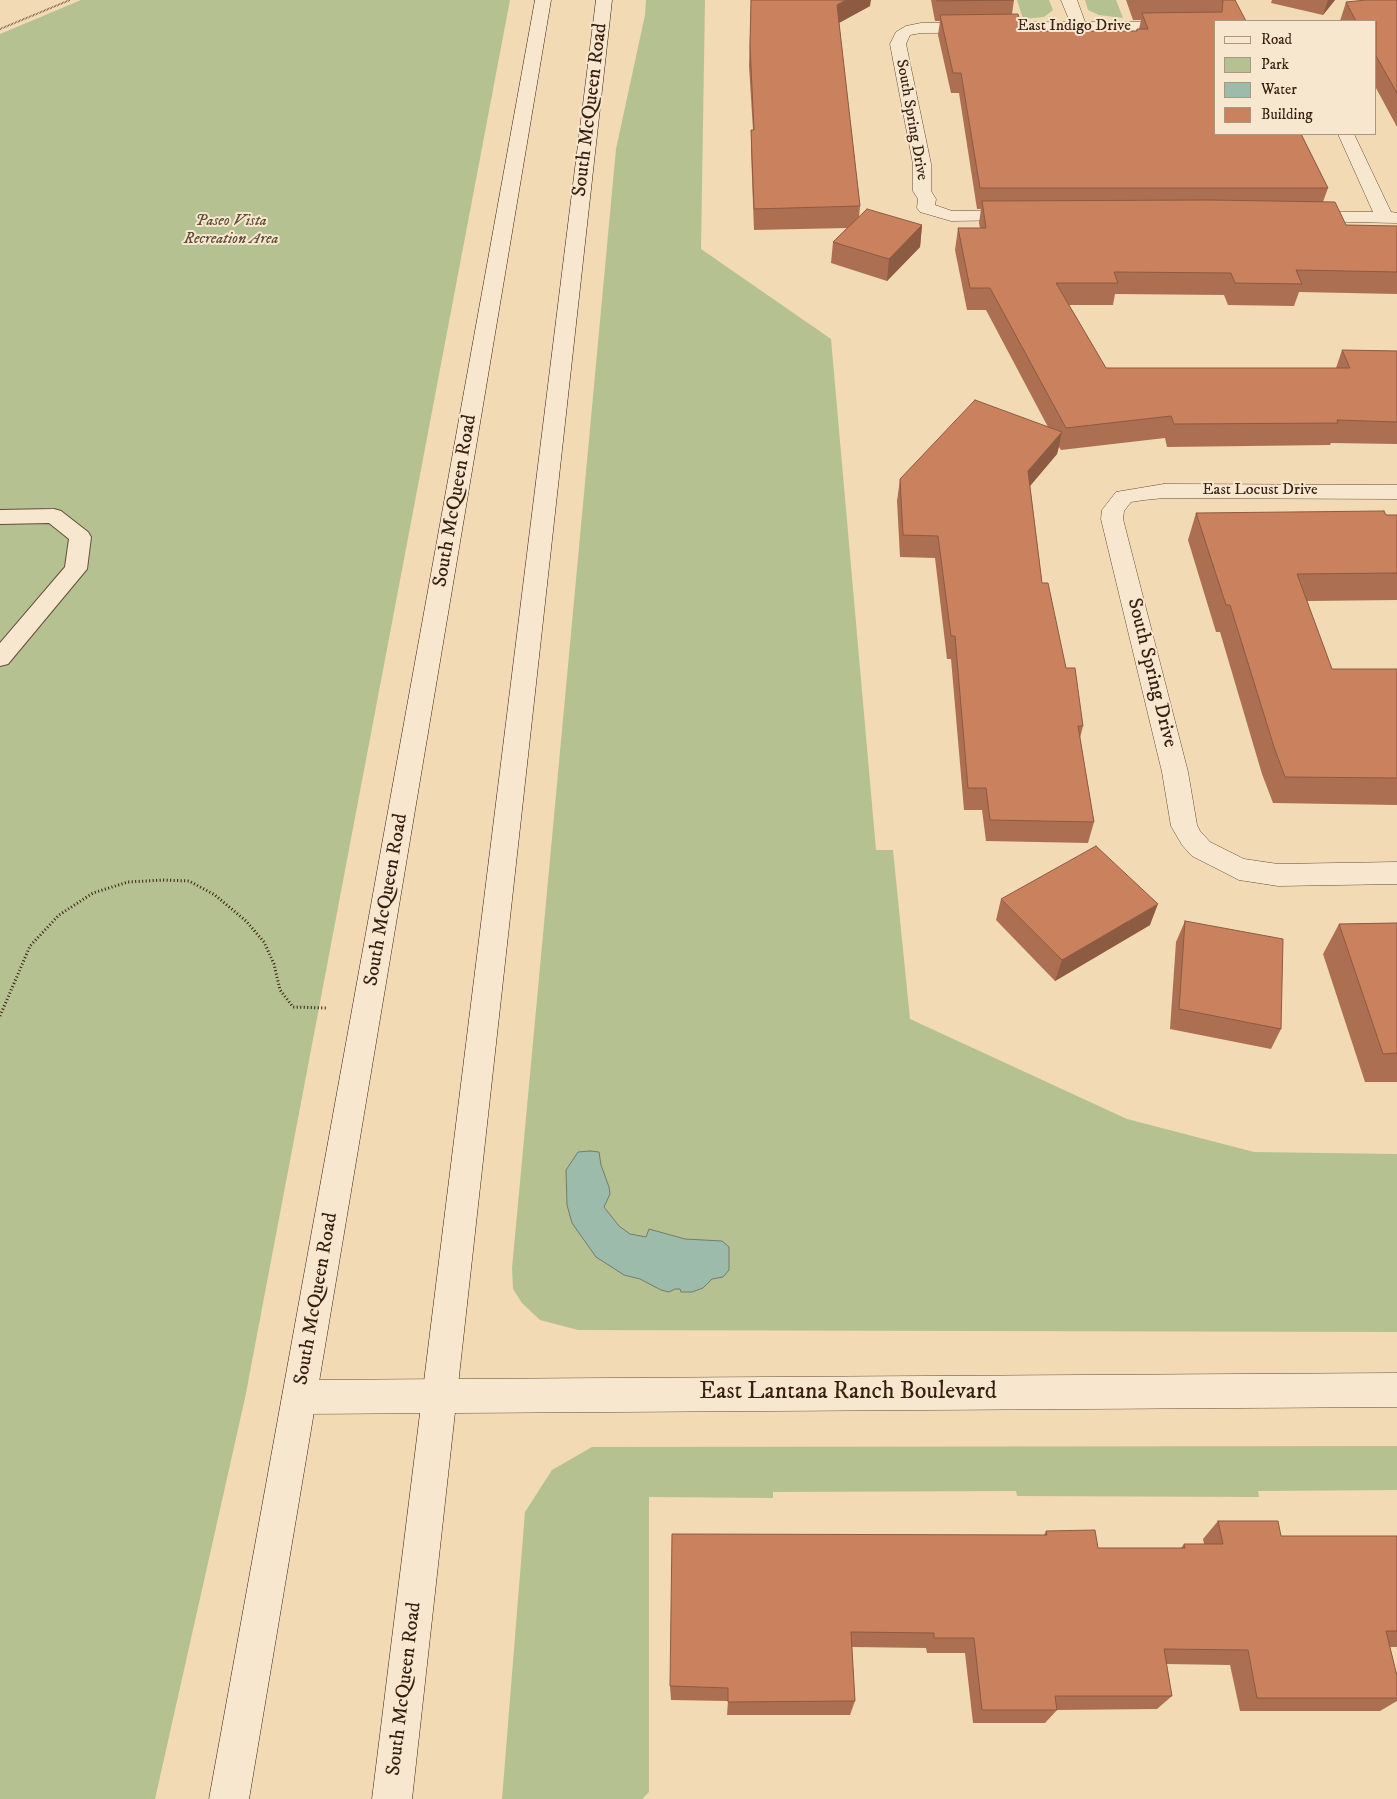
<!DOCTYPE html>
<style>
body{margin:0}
#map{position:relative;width:1397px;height:1799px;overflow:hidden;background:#f2dab4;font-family:"IM FELL DW Pica",serif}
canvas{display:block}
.legend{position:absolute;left:1214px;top:20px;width:162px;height:115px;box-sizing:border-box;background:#f7e7ce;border:1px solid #aa9783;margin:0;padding:6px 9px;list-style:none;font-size:15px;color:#371e12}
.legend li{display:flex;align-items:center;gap:10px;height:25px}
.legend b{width:25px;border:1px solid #aa9783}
</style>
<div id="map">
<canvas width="1397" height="1799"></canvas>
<ul class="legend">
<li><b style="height:6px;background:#f7e7ce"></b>Road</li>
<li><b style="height:14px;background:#b5c191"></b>Park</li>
<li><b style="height:14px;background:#9cbbaa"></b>Water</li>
<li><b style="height:14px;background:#c9815e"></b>Building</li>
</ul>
</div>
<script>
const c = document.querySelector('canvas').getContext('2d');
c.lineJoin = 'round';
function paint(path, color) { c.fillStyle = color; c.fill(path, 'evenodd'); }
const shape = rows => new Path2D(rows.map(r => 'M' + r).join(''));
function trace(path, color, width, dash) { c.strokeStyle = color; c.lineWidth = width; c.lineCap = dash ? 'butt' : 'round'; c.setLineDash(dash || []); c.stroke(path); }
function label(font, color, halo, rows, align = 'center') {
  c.font = font + ' "IM FELL DW Pica",serif'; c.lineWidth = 4; c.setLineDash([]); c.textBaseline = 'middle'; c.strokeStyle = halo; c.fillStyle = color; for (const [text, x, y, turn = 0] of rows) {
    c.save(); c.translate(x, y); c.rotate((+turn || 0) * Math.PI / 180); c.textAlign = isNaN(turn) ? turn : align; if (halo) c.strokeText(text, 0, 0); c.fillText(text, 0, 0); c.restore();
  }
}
const green = shape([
 [81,0,510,0,245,1398,155,1799,0,1799,0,34],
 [646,0,705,0,701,249,831,339,876,850,893,850,910,1019,1127,1119,1254,1152,1397,1154,1397,1332,578,1330,540,1320,522,1303,513,1289,512,1268,616,149,645,15],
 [1017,0,1049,0,1053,10,1044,17,1023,19],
 [1085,0,1116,0,1123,18,1099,15,1088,10],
 [1397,1446,1397,1490,1258,1491,1259,1497,1017,1496,1016,1491,773,1492,773,1498,649,1497,649,1792,642,1799,502,1799,525,1512,552,1470,592,1447]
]);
const water = shape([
 [590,1151,599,1152,601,1165,609,1187,610,1194,604,1207,619,1226,630,1234,646,1237,649,1229,685,1239,722,1241,729,1247,729,1270,723,1277,712,1279,703,1288,692,1292,681,1292,680,1289,675,1289,669,1292,661,1290,640,1279,624,1275,596,1257,572,1223,567,1205,566,1170,578,1152,590,1151]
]);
const pathFar1 = shape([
 [0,29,70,0]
]);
const path = shape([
 [0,1016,30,946,59,915,93,893,128,882,163,880,189,881,215,895,246,921,264,942,274,964,280,990,293,1007,326,1008]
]);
const service = shape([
 [54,509,61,511,88,532,91,537,87,569,8,664,0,666,0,643,65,567,69,539,49,523,0,524,0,510,54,509]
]);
const minor = shape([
 [1061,0,1077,0,1085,22,1216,21,1216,31,921,33,910,35,906,44,931,164,931,191,936,199,935,205,952,211,1018,210,1024,211,1027,215,1024,219,1018,220,951,221,920,212,917,208,918,199,913,191,913,164,890,44,896,32,906,26,921,23,1070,22,1061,0],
 [1338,134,1354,134,1391,212,1397,213,1397,223,1304,221,1298,220,1295,216,1298,212,1304,211,1373,212,1338,134],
 [1164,484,1397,485,1397,499,1164,498,1144,500,1131,502,1124,511,1123,519,1188,772,1197,825,1200,831,1210,842,1244,859,1278,864,1397,862,1397,884,1278,886,1239,880,1192,856,1182,845,1171,826,1162,772,1101,519,1102,510,1116,492,1164,484],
 [1397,1373,1397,1407,299,1414,287,1409,282,1397,287,1385,299,1380,1397,1373]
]);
const secondary = shape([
 [535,0,551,0,249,1799,209,1799,535,0],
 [596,0,612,0,412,1799,372,1799,596,0]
]);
const wall = shape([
 [751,0,870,6,839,23,860,206,859,217,922,225,920,247,887,281,831,263,833,242,847,228,754,230,751,151,751,130,753,130,749,66],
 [931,0,1014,0,1012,14,1023,31,1136,31,1137,29,1139,29,1141,20,1133,20,1126,0,1235,0,1328,188,1323,202,1346,225,1397,226,1397,294,1299,292,1294,306,1228,305,1224,295,1115,294,1113,305,1069,305,1106,368,1336,368,1342,350,1397,351,1397,444,1331,443,1330,445,1167,447,1165,438,1061,450,1059,447,1057,454,1030,486,1042,583,1066,668,1083,726,1080,738,1094,822,1088,843,986,841,982,810,964,810,951,659,947,659,935,558,900,557,897,501,900,479,1048,427,986,310,967,310,955,250,958,228,980,228,979,223,981,209,977,209,959,93,951,93,938,35,940,21,935,21],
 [1272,0,1335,0,1323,15,1271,3],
 [1397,0,1397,127,1376,88,1376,21,1340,21,1346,2],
 [1196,513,1397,515,1397,600,1307,601,1332,669,1397,669,1397,805,1273,803,1262,774,1220,632,1216,632,1188,540],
 [1001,899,1150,925,1055,981,996,920],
 [1185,921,1281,1029,1271,1049,1170,1029,1176,942],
 [1397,923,1397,1082,1365,1082,1323,954,1339,924],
 [1218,1521,1281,1536,1397,1536,1397,1647,1390,1647,1397,1676,1397,1701,1380,1711,1240,1711,1230,1665,1166,1664,1172,1696,1157,1709,1057,1710,1045,1723,973,1723,965,1653,927,1653,926,1648,852,1647,855,1701,850,1715,727,1715,728,1701,671,1700,670,1686,1044,1535,1046,1531,1098,1548,1181,1548,1184,1544,1204,1544,1203,1539]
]);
const shadedWall = shape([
 [846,0,871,0,870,6,835,25,837,5],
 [1328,0,1335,0,1323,15],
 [922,225,920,247,887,281,889,259],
 [1062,432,1057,454,1024,493,1028,471],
 [1158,904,1150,925,1055,981,1062,960]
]);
const building = shape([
 [751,0,846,0,837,5,860,206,754,209,751,130,754,130,750,46,751,0],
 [937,0,1014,0,937,1,937,0],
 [1222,0,1235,0,1246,21,1216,21,1216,134,1301,134,1328,188,980,188,961,73,953,73,940,15,1018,14,1023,31,1137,31,1137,29,1148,29,1142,13,1222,12,1223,1,1222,0],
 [1366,0,1397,0,1397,93,1376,56,1376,21,1356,21,1346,2,1366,0],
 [1209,200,1335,202,1346,225,1397,226,1397,272,1296,270,1302,284,1235,283,1231,273,1114,272,1118,283,1056,283,1106,368,1350,368,1342,350,1397,351,1397,422,1337,420,1338,423,1174,424,1171,416,1066,428,990,288,970,288,958,228,986,228,982,201,1209,200],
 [867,209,922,225,889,259,833,242,867,209],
 [975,400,1062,432,1028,471,1042,583,1048,583,1066,668,1075,668,1083,726,1078,726,1094,822,990,820,986,788,968,788,955,636,951,636,938,536,903,535,900,479,975,400],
 [1384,511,1386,515,1397,515,1397,573,1297,574,1332,669,1397,669,1397,778,1285,777,1274,747,1230,605,1226,605,1196,513,1384,511],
 [1096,846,1158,904,1062,960,1001,899,1096,846],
 [1185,921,1283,939,1281,1029,1179,1009,1185,921],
 [1397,923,1397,1053,1383,1054,1339,924,1397,923],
 [1218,1521,1278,1521,1281,1536,1397,1536,1397,1631,1386,1631,1397,1676,1397,1698,1257,1698,1248,1650,1164,1649,1172,1696,1055,1696,1057,1710,982,1710,974,1638,934,1638,934,1633,851,1632,855,1701,728,1702,728,1688,670,1686,672,1534,1047,1535,1046,1531,1095,1530,1098,1548,1185,1548,1184,1544,1223,1544,1218,1521]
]);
const farStreetnames = [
 ["East Indigo Drive",1074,27],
 ["South Spring Drive",911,120,80],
 ["East Locust Drive",1260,491]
];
const farParknames = [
 ["Paseo Vista",231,222],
 ["Recreation Area",231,240]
];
const streetNames = [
 ["South McQueen Road",591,110,-83],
 ["South McQueen Road",456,501,-80],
 ["South Spring Drive",1151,673,76],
 ["South McQueen Road",387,900,-80],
 ["South McQueen Road",317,1299,-80],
 ["South McQueen Road",405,1689,-83]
];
const nearStreetnames = [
 ["East Lantana Ranch Boulevard",848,1393]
];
paint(green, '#b5c191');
paint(water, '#9cbbaa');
trace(water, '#747c6d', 1);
trace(service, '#664d3a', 2);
trace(minor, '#664d3a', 1);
trace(secondary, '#371e12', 1);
trace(pathFar1, '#371e12', 2, [0.5, 1]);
trace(path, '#371e12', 3, [1, 2.5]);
paint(service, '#f7e7ce');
paint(minor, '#f7e7ce');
paint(secondary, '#f7e7ce');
paint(wall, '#ad6f51');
paint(shadedWall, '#8d5a42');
paint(building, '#c9815e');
trace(building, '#8d5a42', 1);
label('16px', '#371e12', '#f7e7ce', farStreetnames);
label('italic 16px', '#5d4f38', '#f7e7ce', farParknames);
label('20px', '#371e12', '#f7e7ce', streetNames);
label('24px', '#371e12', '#f7e7ce', nearStreetnames);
</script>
